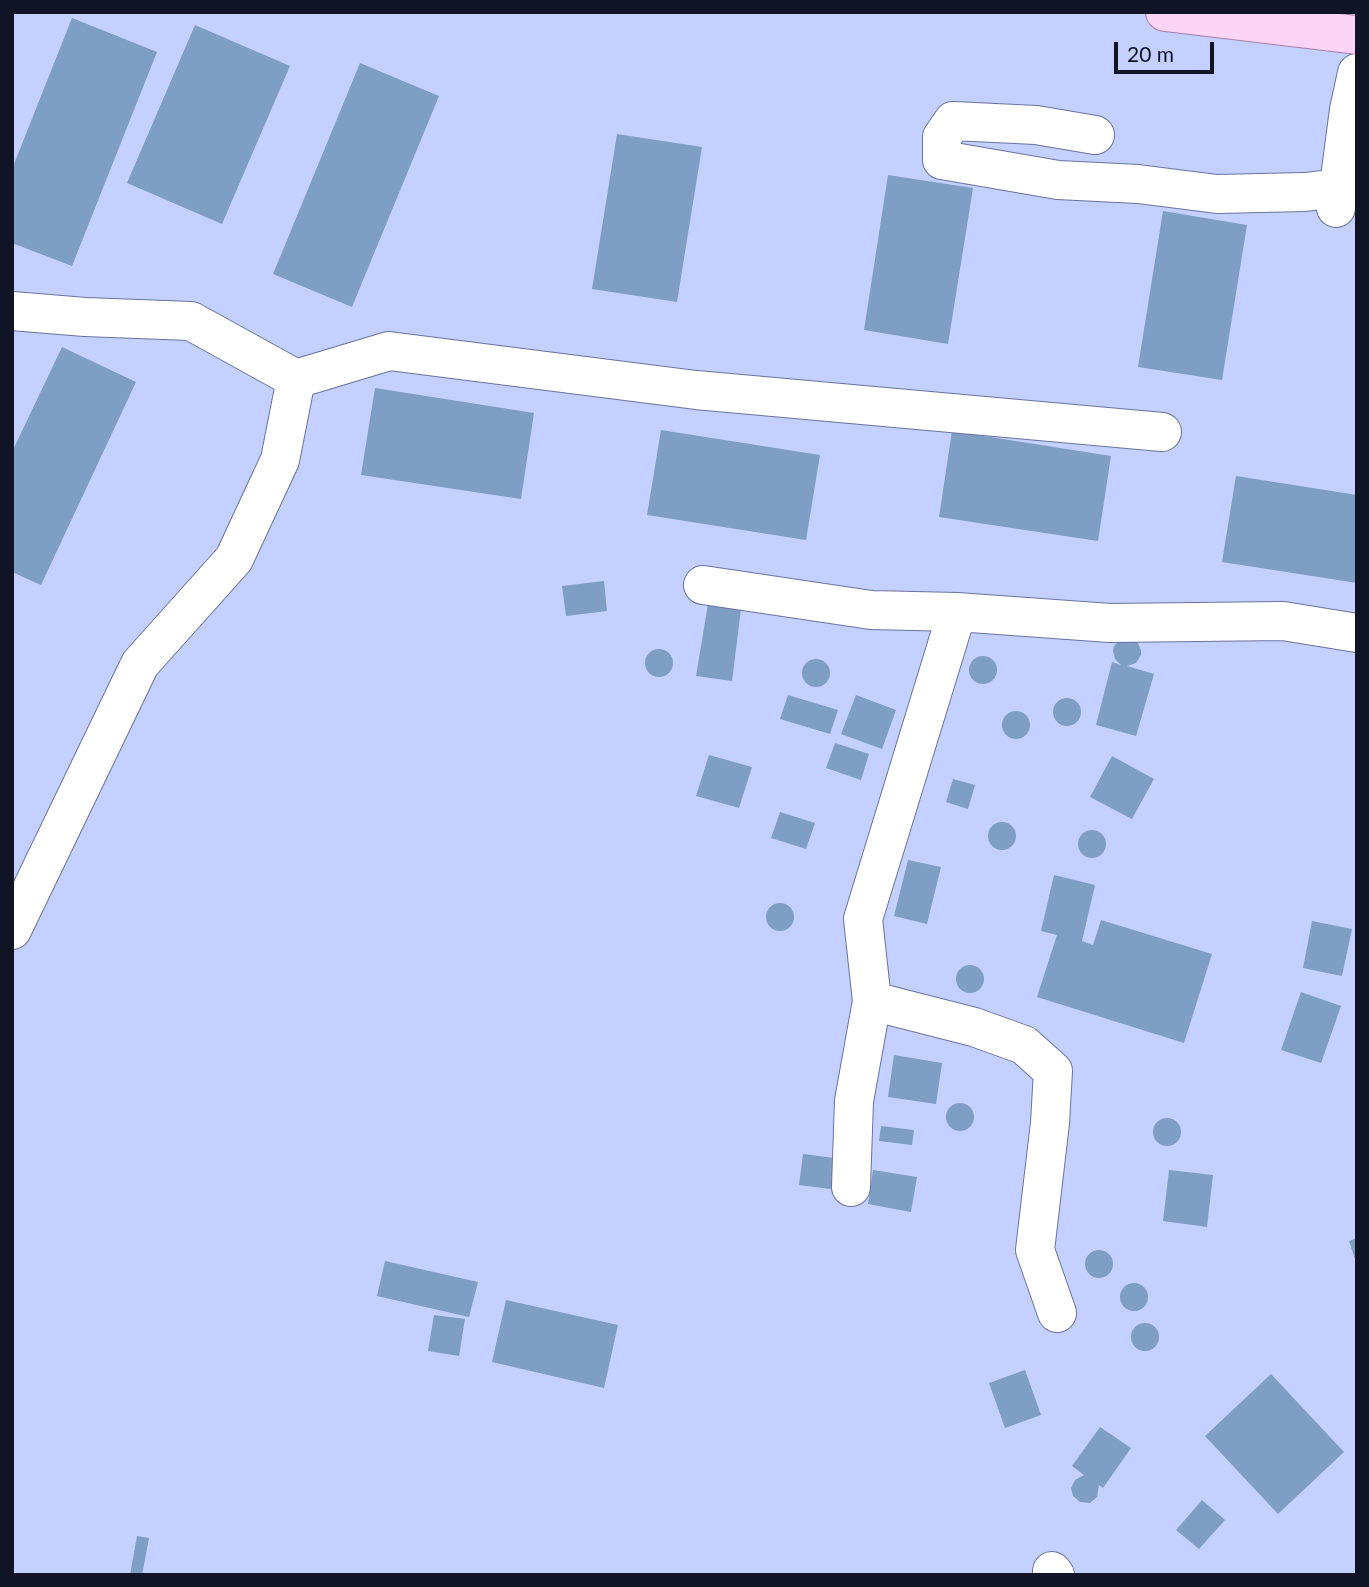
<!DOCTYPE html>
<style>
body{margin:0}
#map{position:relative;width:1369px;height:1587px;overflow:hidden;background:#c4d0ff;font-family:Lato,sans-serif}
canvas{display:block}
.frame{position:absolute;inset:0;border:14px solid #101424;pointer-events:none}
.scale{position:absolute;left:1114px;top:42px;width:100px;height:32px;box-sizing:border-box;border:4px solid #101424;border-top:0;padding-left:9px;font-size:21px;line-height:24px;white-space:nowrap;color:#101424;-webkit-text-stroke:5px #c4d0ff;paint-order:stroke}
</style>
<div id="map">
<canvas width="1369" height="1587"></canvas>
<div class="frame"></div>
<div class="scale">20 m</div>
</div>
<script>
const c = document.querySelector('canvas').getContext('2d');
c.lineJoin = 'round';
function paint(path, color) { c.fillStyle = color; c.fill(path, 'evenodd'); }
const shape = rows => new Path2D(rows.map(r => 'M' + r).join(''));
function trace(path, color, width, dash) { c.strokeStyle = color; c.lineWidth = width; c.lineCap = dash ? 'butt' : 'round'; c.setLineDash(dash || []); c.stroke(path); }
const building = shape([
 [72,18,157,52,72,266,12,243,12,169],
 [195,25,290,66,222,224,127,183],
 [360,63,439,96,352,307,273,274],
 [617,134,702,147,677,302,592,289],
 [888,175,973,188,948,344,864,330],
 [1163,211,1247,225,1222,380,1138,367],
 [62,347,136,382,41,585,12,572,12,452],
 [375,388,534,413,521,499,361,475],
 [661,430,820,455,806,540,647,515],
 [952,431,1111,456,1098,541,939,517],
 [1236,476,1357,495,1357,583,1222,562],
 [604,581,607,611,566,616,562,586],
 [708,604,741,609,732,681,696,676],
 [1120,640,1137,641,1141,650,1141,655,1136,663,1127,666,1154,674,1136,736,1096,725,1112,662,1121,665,1115,659,1113,651,1114,646],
 '645 663a14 14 0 1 1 28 0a14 14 0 1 1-28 0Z',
 '969 670a14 14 0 1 1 28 0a14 14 0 1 1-28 0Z',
 '802 673a14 14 0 1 1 28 0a14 14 0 1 1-28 0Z',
 [788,695,838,710,830,734,780,719],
 [856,695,896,710,882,749,841,734],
 '1053 712a14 14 0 1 1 28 0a14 14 0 1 1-28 0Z',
 '1002 725a14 14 0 1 1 28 0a14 14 0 1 1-28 0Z',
 [835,743,869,754,861,780,826,768],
 [709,755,752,767,739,808,696,796],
 [1112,756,1154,779,1132,819,1090,797],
 [953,779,975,785,968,809,946,802],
 [780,812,815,823,806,849,771,838],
 '988 836a14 14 0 1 1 28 0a14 14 0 1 1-28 0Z',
 '1078 844a14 14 0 1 1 28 0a14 14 0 1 1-28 0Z',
 [908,860,941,867,927,924,894,916],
 [1054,875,1095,885,1082,941,1093,945,1101,920,1212,954,1184,1043,1037,997,1057,935,1041,931],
 '766 917a14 14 0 1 1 28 0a14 14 0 1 1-28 0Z',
 [1312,921,1352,929,1342,976,1303,968],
 '956 979a14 14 0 1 1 28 0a14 14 0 1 1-28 0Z',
 [1301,992,1341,1006,1321,1063,1281,1050],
 [894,1055,942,1063,936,1104,888,1097],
 '946 1117a14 14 0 1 1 28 0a14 14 0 1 1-28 0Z',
 '1153 1132a14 14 0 1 1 28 0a14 14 0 1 1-28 0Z',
 [881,1126,914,1130,912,1145,879,1141],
 [803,1154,842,1159,838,1190,799,1185],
 [873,1170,917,1177,911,1212,868,1204],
 [1169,1170,1213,1175,1207,1227,1163,1221],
 [1357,1238,1357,1262,1356,1262,1349,1241],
 '1085 1264a14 14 0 1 1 28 0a14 14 0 1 1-28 0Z',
 [385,1261,478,1282,469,1317,377,1296],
 '1120 1297a14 14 0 1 1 28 0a14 14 0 1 1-28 0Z',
 [506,1300,618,1325,604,1388,492,1362],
 [434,1315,465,1319,459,1356,428,1351],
 '1131 1337a14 14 0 1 1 28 0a14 14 0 1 1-28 0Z',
 [1025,1370,1041,1415,1005,1428,989,1383],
 [1271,1374,1344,1452,1278,1514,1205,1436],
 [1100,1427,1131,1448,1103,1488,1099,1485,1097,1497,1090,1503,1080,1502,1073,1496,1071,1488,1075,1480,1084,1475,1072,1466],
 [1202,1500,1225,1520,1199,1549,1176,1530],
 [137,1536,149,1538,142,1575,130,1575]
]);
const minor = shape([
 [1095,135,1036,125,953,121,942,137,942,160,1058,180,1138,184,1217,194,1305,192,1339,188,1357,182],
 [1336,208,1349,110,1357,73],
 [12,311,85,317,191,321,296,379,389,351,696,390,1162,432],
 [703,585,871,610,957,612,1110,623,1283,621,1357,633],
 [957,612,863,919,872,1001,974,1027,1024,1045,1053,1071,1050,1123,1035,1250,1057,1313],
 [12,930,140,664,234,559,280,460,296,379],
 [851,1187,854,1101,872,1001],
 [1052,1571,1055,1575]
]);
const major = shape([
 [1165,12,1357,35]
]);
paint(building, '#7f9ec4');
trace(minor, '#69749e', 40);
trace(major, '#a87fa7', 40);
trace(minor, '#fff', 38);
trace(major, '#fcd4f5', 38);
</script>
